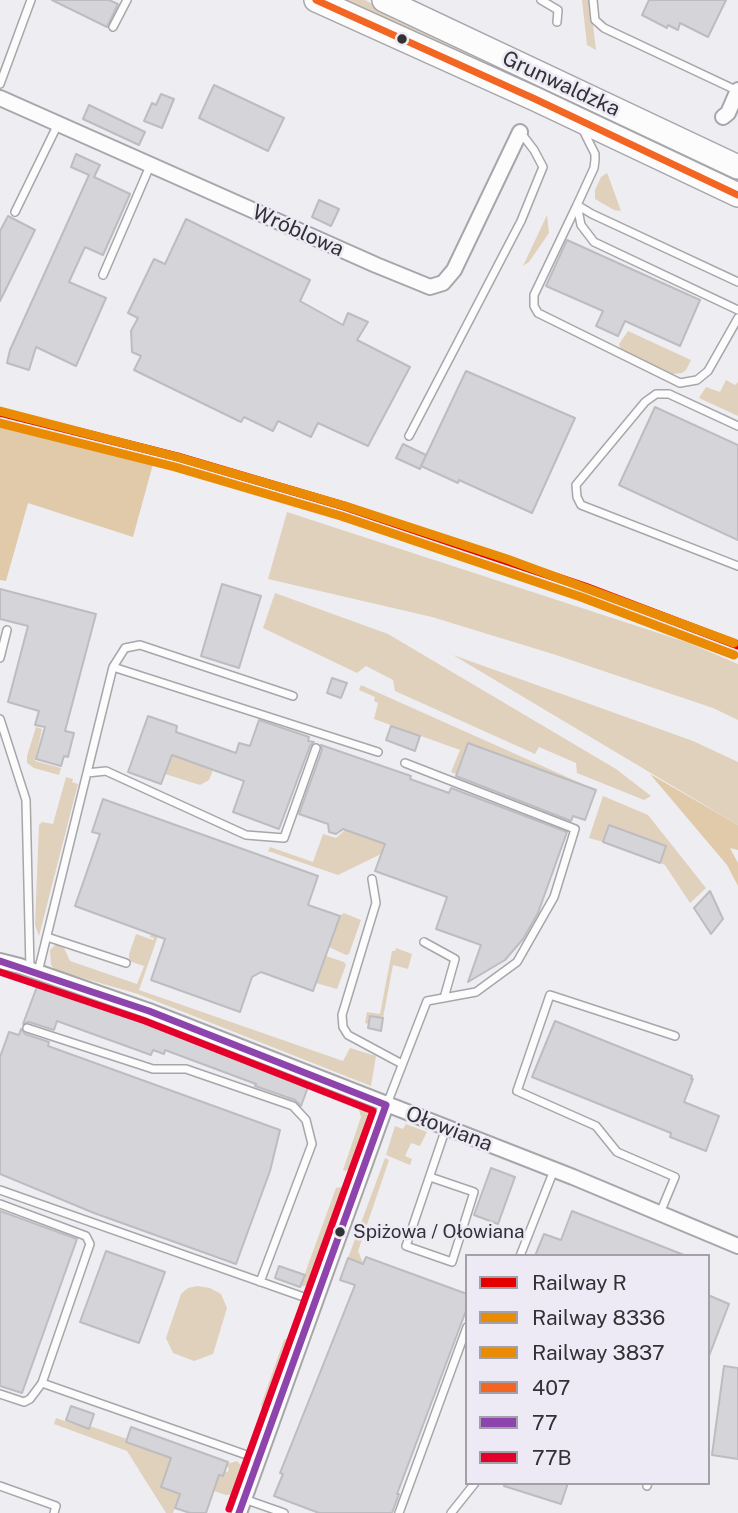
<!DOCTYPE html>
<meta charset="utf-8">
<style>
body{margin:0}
#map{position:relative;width:738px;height:1513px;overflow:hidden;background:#eeedf2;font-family:"Public Sans",sans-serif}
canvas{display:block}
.legend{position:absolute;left:465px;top:1254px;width:245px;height:231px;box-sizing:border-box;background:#edeaf5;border:2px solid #a2a0a8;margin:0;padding:9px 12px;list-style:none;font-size:21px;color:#323135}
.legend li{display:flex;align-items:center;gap:14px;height:35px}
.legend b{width:35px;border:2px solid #a2a0a8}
</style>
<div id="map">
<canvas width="738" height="1513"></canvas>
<ul class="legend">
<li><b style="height:9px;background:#e50000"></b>Railway R</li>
<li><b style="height:9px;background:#ea8b05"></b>Railway 8336</li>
<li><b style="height:9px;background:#ea8b05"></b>Railway 3837</li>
<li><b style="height:9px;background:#f26522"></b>407</li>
<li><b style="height:9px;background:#8e44ad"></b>77</li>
<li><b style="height:9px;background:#e4002b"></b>77B</li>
</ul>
</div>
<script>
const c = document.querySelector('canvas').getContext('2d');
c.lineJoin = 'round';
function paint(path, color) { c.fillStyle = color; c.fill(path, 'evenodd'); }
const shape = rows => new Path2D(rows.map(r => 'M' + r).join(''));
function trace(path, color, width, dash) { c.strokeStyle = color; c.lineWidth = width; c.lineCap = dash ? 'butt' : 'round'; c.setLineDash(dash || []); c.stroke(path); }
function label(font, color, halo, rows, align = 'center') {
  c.font = font + ' "Public Sans",sans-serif'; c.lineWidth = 5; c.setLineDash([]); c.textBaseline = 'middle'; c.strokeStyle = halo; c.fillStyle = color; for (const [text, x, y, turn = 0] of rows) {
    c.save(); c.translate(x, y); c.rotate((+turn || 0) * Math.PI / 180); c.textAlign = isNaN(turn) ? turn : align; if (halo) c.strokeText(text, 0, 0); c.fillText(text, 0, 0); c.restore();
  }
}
const green = shape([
 [336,0,365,0,405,22,738,177,738,184],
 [582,0,590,0,596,50,587,45],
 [607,173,608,175,621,211,614,210,595,199,595,190,601,177],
 [547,215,549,233,529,262,523,266],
 [628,331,691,360,686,370,682,373,672,374,621,350,619,344],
 [726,380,735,385,738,382,738,416,699,398,706,387,720,392],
 [287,512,689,643,738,664,738,720,713,708,556,655,432,617,268,579],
 [275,593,388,634,616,769,651,796,644,800,577,773,576,763,539,747,535,754,395,691,393,680,366,666,357,673,263,628],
 [453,655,693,741,738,762,738,825],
 [361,685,596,790,468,743,456,774,451,772,460,750,374,719,378,703,374,701,375,697,359,690],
 [36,727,42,729,35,761,61,768,59,775,34,768,27,763,27,756],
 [168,754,213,770,209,780,200,785,165,774,169,763],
 [66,777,73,779,72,782,78,784,39,936,35,925,39,825,42,822,53,824],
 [603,796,648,815,706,888,690,903,665,865,660,863,666,846,609,826,603,842,589,838],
 [345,830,385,844,381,854,338,875,268,851,270,847,313,862,323,834,336,838],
 [344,913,361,920,349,954,346,955,329,947,340,916],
 [136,934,153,940,154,938,150,937,151,934,158,936,139,990,343,1061,350,1048,376,1056,371,1086,138,994,55,970,51,965,50,950,55,945,59,945,64,948,70,961,137,984,144,966,129,961,129,954],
 [396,948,412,954,408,969,393,965,383,1018,370,1016,369,1024,365,1023,367,1012,380,1014,392,951,395,951],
 [326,956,344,962,346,965,337,989,316,983],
 [358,1100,365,1106,370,1121,353,1167,345,1171,343,1170,361,1117,357,1102],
 [406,1124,427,1132,420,1146,411,1143,405,1156,412,1159,410,1165,386,1155,395,1126,403,1129],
 [385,1158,389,1160,358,1251,363,1263,348,1258],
 [341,1187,345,1192,318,1269,320,1271,316,1283,300,1287,336,1188],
 [197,1286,210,1288,221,1294,227,1308,213,1354,194,1361,173,1353,166,1338,181,1294,188,1288],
 [292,1335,266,1413,264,1413,261,1405,284,1340],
 [56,1418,88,1429,90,1426,127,1439,126,1442,222,1476,224,1471,228,1472,229,1468,226,1466,227,1464,237,1461,245,1470,236,1494,226,1495,214,1491,215,1486,167,1469,161,1487,180,1494,173,1513,166,1513,127,1451,54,1424]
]);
const forest = shape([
 [0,420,153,464,133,537,28,503,6,581,0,580],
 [650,774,738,825,738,850,730,848,738,863,738,886,727,865]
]);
const building = shape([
 [52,0,109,0,118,4,107,27,52,0],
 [649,0,726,0,708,37,680,23,678,30,668,25,667,28,642,15,649,0],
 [214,85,284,118,268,151,199,118,214,85],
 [161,94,174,99,162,128,144,121,152,103,156,105,161,94],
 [89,105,145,132,139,145,83,119,89,105],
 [76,154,100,165,94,177,130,194,103,255,85,247,69,282,106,298,76,366,36,347,29,370,7,363,10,350,89,175,71,167,76,154],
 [319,200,339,209,331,226,312,217,319,200],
 [8,216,35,230,0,301,0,231,8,216],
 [186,219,310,280,300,301,343,325,348,313,368,322,357,340,410,367,368,446,318,423,311,437,278,421,273,431,244,417,241,422,134,370,141,356,132,352,131,331,138,318,128,313,154,259,165,264,186,219],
 [567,240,700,300,680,346,625,321,618,336,596,326,603,311,546,286,567,240],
 [466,371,575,418,532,513,459,480,458,483,421,466,466,371],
 [655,407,738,445,738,540,619,485,655,407],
 [403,444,426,455,420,469,396,458,403,444],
 [222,584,261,596,239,668,201,656,222,584],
 [0,589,96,614,65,731,74,733,68,757,64,756,61,766,36,759,45,727,35,725,39,711,8,702,28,626,0,619,0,589],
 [332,678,347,683,341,698,327,693,332,678],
 [148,716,177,726,176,732,236,753,239,743,250,746,259,720,309,737,308,741,314,742,310,746,279,829,233,812,244,781,172,755,161,784,128,772,148,716],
 [391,726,420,736,415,751,386,740,391,726],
 [468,743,596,790,585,820,573,816,571,821,456,776,468,743],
 [321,745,411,776,410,779,449,793,451,788,567,832,538,913,523,939,505,960,468,982,481,945,436,929,447,897,375,871,385,844,343,829,336,834,329,832,328,824,299,814,322,750,321,745],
 [103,799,318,876,308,905,340,916,313,991,261,972,252,977,240,1012,151,980,165,939,75,906,100,834,92,832,103,799],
 [609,825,666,846,660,863,603,842,609,825],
 [710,891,723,919,711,934,694,908,710,891],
 [38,984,252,1062,251,1065,308,1087,301,1106,295,1100,255,1086,256,1084,165,1050,164,1054,153,1050,151,1055,57,1021,54,1030,29,1022,23,1024,38,984],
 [370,1016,383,1018,381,1031,368,1028,370,1016],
 [555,1021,692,1076,691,1079,693,1079,684,1102,719,1116,706,1151,670,1137,671,1133,532,1077,555,1021],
 [21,1029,25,1034,49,1042,48,1046,280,1130,270,1171,236,1264,94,1213,0,1174,0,1057,9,1032,19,1035,21,1029],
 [491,1168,515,1177,498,1224,474,1215,491,1168],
 [0,1211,77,1239,22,1393,0,1386,0,1211],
 [572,1211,684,1255,684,1256,535,1256,544,1234,561,1240,572,1211],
 [106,1251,165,1272,139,1343,80,1322,106,1251],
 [366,1257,467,1294,467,1308,397,1494,399,1494,392,1513,319,1513,274,1496,283,1474,280,1473,355,1285,340,1280,348,1258,363,1264,366,1257],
 [279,1266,305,1275,300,1287,275,1278,279,1266],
 [708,1295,729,1304,709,1356,708,1356,708,1295],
 [724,1366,738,1368,738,1459,712,1455,724,1366],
 [71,1406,94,1414,89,1429,66,1420,71,1406],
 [131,1427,228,1462,223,1476,219,1475,206,1513,190,1513,175,1508,180,1494,161,1487,171,1458,126,1442,131,1427],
 [504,1483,568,1483,561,1504,504,1486,504,1483]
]);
const service = shape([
 [541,0,558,10,557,22],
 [593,0,595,20,604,28,738,91],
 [113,27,127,0],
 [0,84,31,0],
 [583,130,595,154,595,160,594,168,577,205,592,214,738,282],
 [577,205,534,295,534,306,538,313,680,383,697,380,708,371,738,318],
 [577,205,581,225,594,242,738,310],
 [15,212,58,124],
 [103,275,150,166],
 [738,426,669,394,656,394,645,402,576,485,577,497,581,505,738,566],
 [409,436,521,221,543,167,534,150,521,133],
 [0,658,7,630],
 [113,667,125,648,140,645,293,696],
 [0,719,26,800,30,969],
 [87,773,106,771,246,835,284,838,316,748],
 [372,879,376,903,342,1015,343,1027,348,1035,402,1064],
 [47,937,126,963],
 [424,942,455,959,444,998],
 [38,972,113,667,378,752],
 [27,1028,153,1069,186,1069,293,1106,306,1120,312,1144,260,1282],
 [387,1104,427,1001,476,992,517,962,554,897,575,829,405,763],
 [430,1177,474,1192,452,1262,406,1246,446,1128],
 [0,1190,315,1301],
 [0,1204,86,1236,90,1244,42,1383,30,1399,24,1402,0,1394],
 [660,1213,675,1177,617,1152,596,1126,517,1091,550,995,675,1036],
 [520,1256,554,1170],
 [42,1383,258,1459],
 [0,1486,56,1506,54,1513],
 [647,1486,648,1483],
 [244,1499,284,1513],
 [399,1513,467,1327],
 [451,1513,475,1483]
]);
const minor = shape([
 [0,98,376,265,430,287,443,283,454,270,520,132],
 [723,117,728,113,738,90],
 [0,961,20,966,149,1011,573,1177,738,1246],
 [239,1513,386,1105]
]);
const primary = shape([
 [316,0,535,99,738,195],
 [384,0,738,167]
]);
const bus1 = shape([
 [316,0,535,99,738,195]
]);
const bus2 = shape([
 [0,961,149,1011,386,1105,239,1513]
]);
const bus3 = shape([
 [0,972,145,1021,373,1111,229,1509]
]);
const rail1 = shape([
 [0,412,178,457,344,506,585,587,738,645]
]);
const rail2 = shape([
 [0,423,175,467,341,516,581,597,734,655]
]);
const rail3 = shape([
 [0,411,177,457,345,506,507,559,734,643]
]);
const markers = [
 [402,39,6,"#323135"],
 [340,1232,6,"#323135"]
];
const busNames = [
 ["Spiżowa / Ołowiana",353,1232]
];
const streetNames = [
 ["Grunwaldzka",561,84,25],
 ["Wróblowa",298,231,24],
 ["Ołowiana",449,1129,21]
];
paint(green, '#e0d1bc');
paint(forest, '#e0caa9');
paint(building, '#d5d4d8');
trace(building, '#bdbcc0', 2);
trace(service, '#a7a6aa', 10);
trace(minor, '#a7a6aa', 18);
trace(primary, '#a7a6aa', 26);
trace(service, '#fcfcfd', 7);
trace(minor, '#fcfcfd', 14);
trace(primary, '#fcfcfd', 23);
trace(bus1, '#f26522', 7);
trace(bus2, '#8e44ad', 7);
trace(bus3, '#e4002b', 7);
trace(rail1, '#e50000', 9);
trace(rail2, '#ea8b05', 9);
trace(rail3, '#ea8b05', 9);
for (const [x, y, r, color] of markers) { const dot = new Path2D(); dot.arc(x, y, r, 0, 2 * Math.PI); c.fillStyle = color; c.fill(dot); trace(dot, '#edeaf5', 2.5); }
label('19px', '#323135', '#edeaf5', busNames, 'left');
label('21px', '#323135', '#edeaf5', streetNames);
</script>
